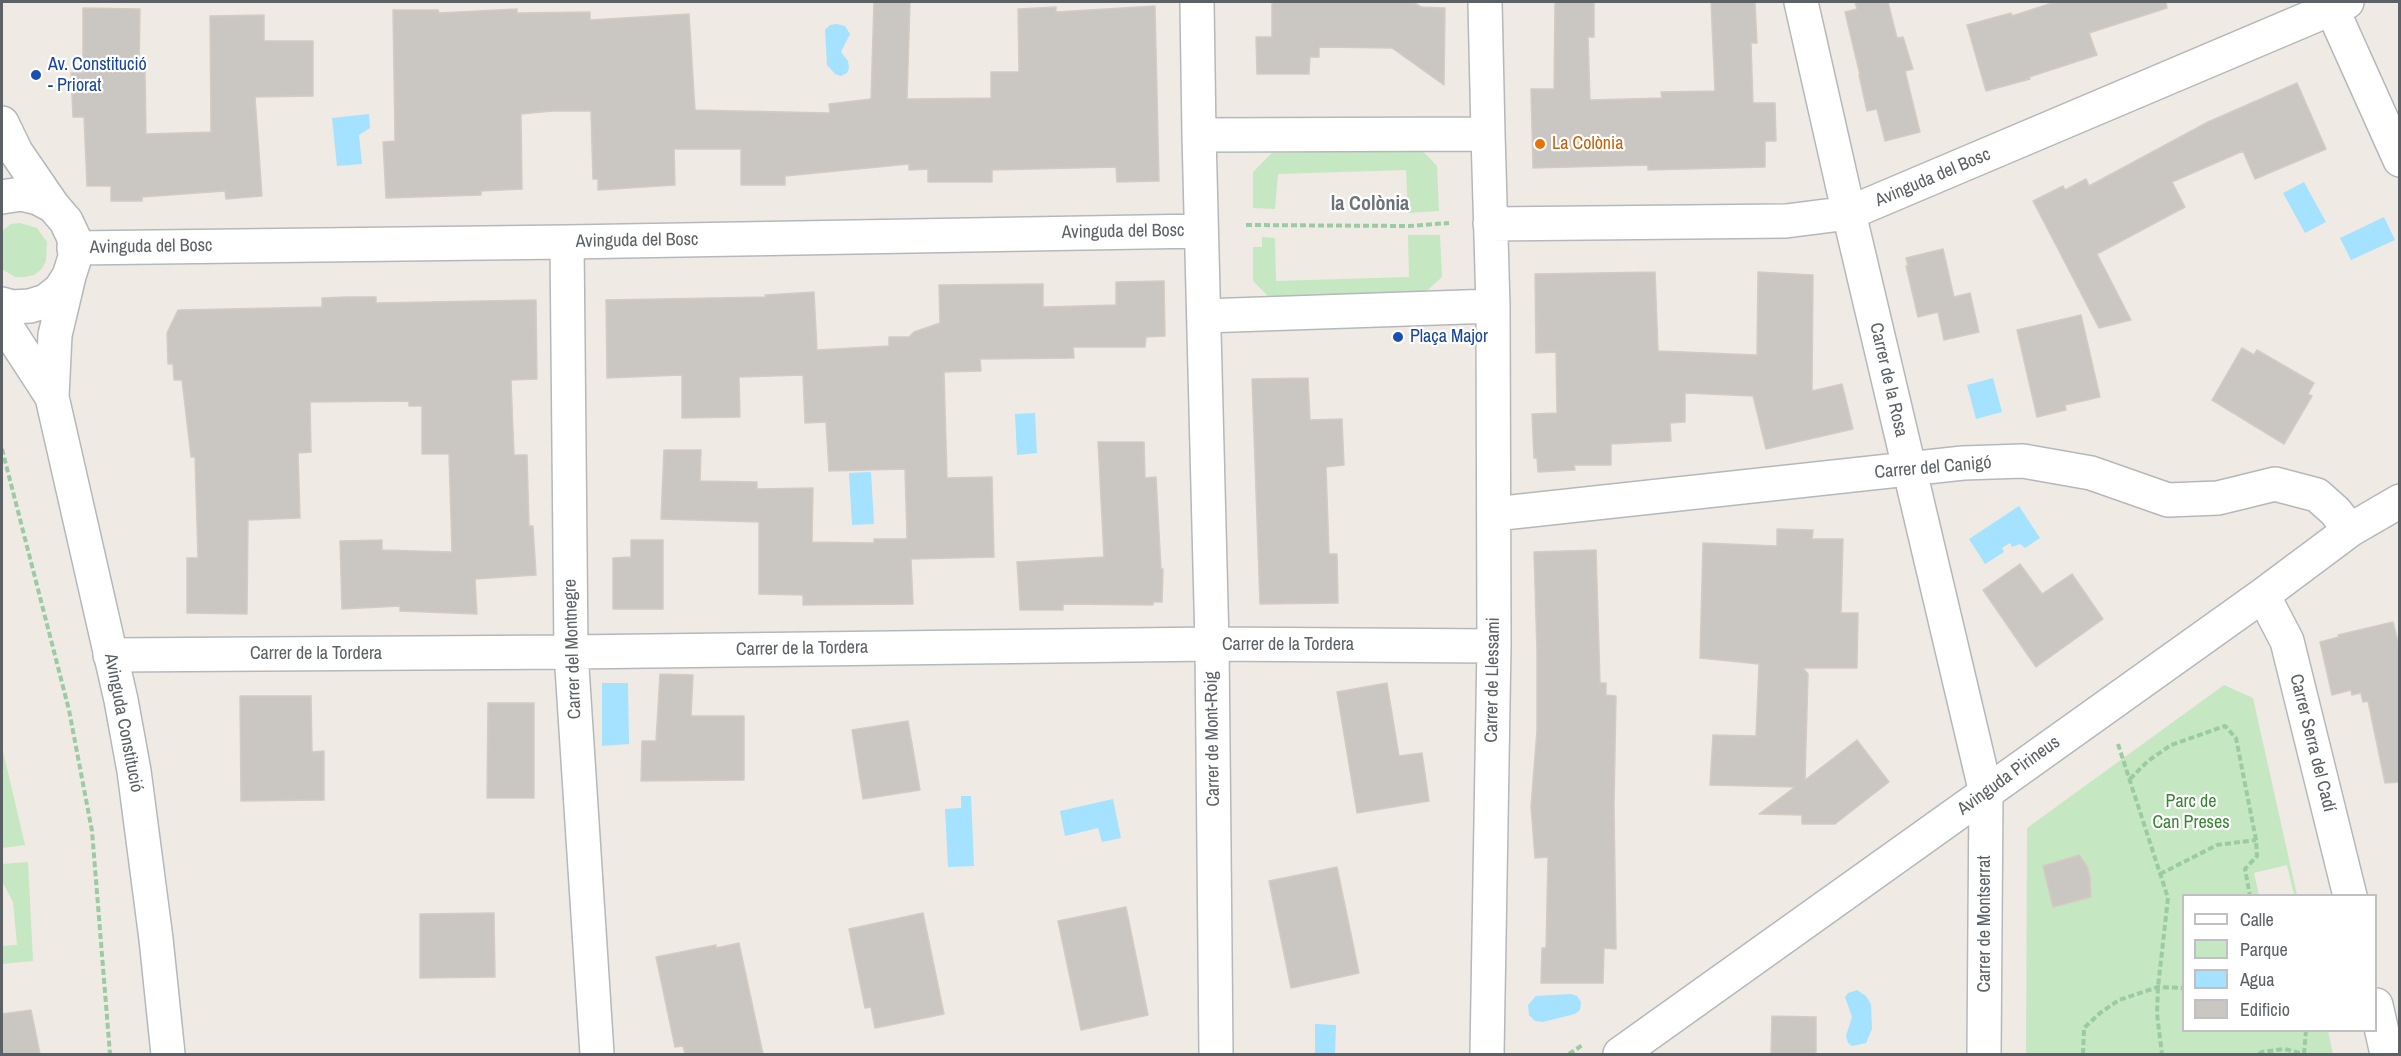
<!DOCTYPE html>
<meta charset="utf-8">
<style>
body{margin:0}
#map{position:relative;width:2401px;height:1056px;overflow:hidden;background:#efebe4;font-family:"Archivo Narrow",sans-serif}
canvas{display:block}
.frame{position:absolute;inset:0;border:3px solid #5c6165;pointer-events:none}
.legend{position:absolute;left:2182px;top:894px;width:195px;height:138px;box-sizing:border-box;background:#fff;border:2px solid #bec0c1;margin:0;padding:8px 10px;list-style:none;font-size:18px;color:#5c6165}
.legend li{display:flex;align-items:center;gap:12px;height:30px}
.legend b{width:30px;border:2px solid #bec0c1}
</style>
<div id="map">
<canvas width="2401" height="1056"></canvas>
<div class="frame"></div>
<ul class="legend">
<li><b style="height:8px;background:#fff"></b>Calle</li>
<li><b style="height:16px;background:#c5e7c1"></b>Parque</li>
<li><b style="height:16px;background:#a4e2ff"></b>Agua</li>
<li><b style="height:16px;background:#cac6c1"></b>Edificio</li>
</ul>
</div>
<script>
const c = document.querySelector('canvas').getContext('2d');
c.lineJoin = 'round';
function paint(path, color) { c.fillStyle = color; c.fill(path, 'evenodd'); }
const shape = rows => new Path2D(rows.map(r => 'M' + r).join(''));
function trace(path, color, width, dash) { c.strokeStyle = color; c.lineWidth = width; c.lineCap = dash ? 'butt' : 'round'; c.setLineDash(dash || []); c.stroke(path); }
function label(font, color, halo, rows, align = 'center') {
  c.font = font + ' "Archivo Narrow",sans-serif'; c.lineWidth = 4.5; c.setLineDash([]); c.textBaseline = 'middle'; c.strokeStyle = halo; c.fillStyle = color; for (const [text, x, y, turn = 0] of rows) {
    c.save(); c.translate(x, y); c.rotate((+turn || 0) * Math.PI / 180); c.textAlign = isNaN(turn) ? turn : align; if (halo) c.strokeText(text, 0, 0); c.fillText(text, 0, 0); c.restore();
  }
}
const green = shape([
 [1421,149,1437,166,1439,211,1408,213,1406,170,1278,174,1275,209,1253,208,1253,172,1272,153],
 [20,223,37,228,47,242,46,261,42,269,34,275,25,277,15,277,2,269,2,231,11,224],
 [1408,235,1440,235,1442,277,1418,299,1274,302,1253,281,1253,247,1262,247,1262,237,1275,238,1276,281,1409,277],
 [2224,685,2253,698,2297,895,2294,895,2287,865,2254,873,2259,895,2184,896,2184,1030,2328,1031,2333,1054,2026,1054,2027,828],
 [2,747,25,845,2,848],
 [28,862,33,961,2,964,2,946,17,945,13,902,2,881,2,864]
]);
const water = shape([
 [837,24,845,26,850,34,841,52,848,61,849,68,847,73,841,76,835,74,827,65,825,30,830,25],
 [369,114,370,128,359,135,362,164,337,166,332,118],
 [2304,182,2326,222,2305,233,2283,193],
 [2384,217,2395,240,2351,260,2340,238],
 [1993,378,2002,412,1976,419,1967,385],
 [1035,413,1037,453,1017,455,1015,414],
 [871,472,874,524,852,525,849,473],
 [2019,506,2040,538,2025,548,2020,544,2012,547,2010,543,2002,548,2004,552,1985,564,1969,539],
 [602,683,628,683,629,744,602,746],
 [961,796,971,796,974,866,948,867,945,809,961,808],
 [1113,799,1121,838,1102,842,1098,828,1065,836,1060,811],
 [1857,990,1866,996,1871,1004,1872,1029,1866,1043,1852,1046,1848,1043,1846,1036,1852,1017,1845,997,1848,993],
 [1571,994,1577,996,1581,1002,1580,1010,1575,1014,1543,1022,1535,1021,1529,1015,1528,1005,1536,996],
 [1315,1024,1336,1025,1335,1054,1315,1054]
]);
const building = shape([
 [874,2,910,2,907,99,991,98,991,72,1019,72,1018,9,1056,7,1056,12,1155,6,1159,181,1117,182,1116,167,992,170,992,182,928,182,928,169,909,170,909,164,785,176,785,185,741,185,741,149,674,149,675,185,598,190,598,179,593,179,591,111,552,111,521,114,522,189,481,191,481,195,386,198,383,142,395,141,393,10,438,10,439,13,517,9,517,13,590,12,590,20,689,14,695,110,830,113,829,104,871,99,874,2],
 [1272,2,1413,2,1421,7,1445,8,1444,85,1392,48,1319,47,1319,57,1310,57,1309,74,1257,74,1256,37,1272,37,1272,2],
 [1555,2,1594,2,1594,37,1588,37,1590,100,1662,98,1661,92,1715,91,1711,2,1755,2,1757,43,1751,43,1753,103,1775,103,1776,141,1765,141,1765,167,1648,170,1648,165,1533,168,1531,89,1554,89,1555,2],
 [1855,2,1888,2,1897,38,1903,37,1913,69,1905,71,1920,132,1885,141,1877,109,1867,111,1859,75,1860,75,1845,12,1857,9,1855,2],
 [2055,2,2166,2,2167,8,2089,33,2097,55,2029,77,2030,79,1986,91,1967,25,2011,13,2012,16,2055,2],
 [83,8,140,9,139,72,145,72,146,134,211,132,210,16,264,15,264,41,313,41,313,96,255,97,262,196,226,199,225,191,142,197,142,201,111,201,111,186,87,186,84,117,73,117,71,73,83,73,83,8],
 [2297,83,2326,149,2255,179,2243,151,2172,182,2185,207,2097,254,2131,320,2099,328,2033,201,2063,186,2065,190,2086,179,2089,186,2208,122,2297,83],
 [1943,249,1954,297,1970,293,1979,332,1944,340,1938,312,1918,317,1906,266,1908,266,1906,258,1943,249],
 [1655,272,1658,351,1757,355,1758,272,1813,275,1812,391,1842,384,1853,429,1766,449,1753,396,1685,393,1685,422,1670,423,1671,441,1611,444,1611,465,1574,465,1575,470,1538,472,1537,458,1534,458,1532,414,1557,413,1556,352,1536,353,1535,274,1655,272],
 [1164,281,1165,336,1146,337,1145,347,1073,347,1074,358,980,359,981,371,944,372,947,478,992,477,994,557,911,559,913,604,803,605,803,595,759,594,759,522,661,519,664,450,701,450,700,481,757,482,757,489,813,488,812,542,874,543,874,539,907,539,905,469,829,471,826,422,805,423,803,375,739,377,740,417,682,418,682,375,607,378,606,300,766,297,765,295,814,292,817,350,889,346,889,337,909,337,914,332,940,323,939,285,1043,284,1043,307,1116,305,1116,282,1164,281],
 [346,297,376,297,376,303,536,300,537,379,511,380,514,455,527,455,529,526,533,526,536,575,475,579,477,614,400,611,400,606,342,609,340,541,382,540,382,550,452,552,449,454,422,454,422,406,409,406,409,401,310,402,311,452,298,453,300,518,248,520,247,614,187,613,187,558,198,558,195,457,191,457,182,380,174,380,173,364,168,364,167,333,178,310,322,307,322,298,346,297],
 [2081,315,2100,397,2065,405,2066,410,2037,417,2017,330,2081,315],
 [2242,348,2254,355,2257,350,2314,383,2308,394,2312,396,2284,444,2212,400,2242,348],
 [1308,378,1310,420,1342,419,1344,465,1326,467,1329,554,1337,554,1338,603,1260,604,1252,379,1308,378],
 [1098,442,1144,442,1145,478,1156,477,1161,569,1163,569,1162,602,1153,602,1153,605,1063,604,1063,610,1020,610,1017,562,1104,557,1098,442],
 [1777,529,1813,530,1812,539,1843,539,1841,613,1858,613,1857,668,1803,668,1808,674,1805,780,1857,740,1889,782,1835,824,1802,824,1802,815,1759,814,1795,787,1710,785,1713,735,1756,736,1759,664,1700,658,1703,543,1777,546,1777,529],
 [631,540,663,540,663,609,613,609,613,558,631,557,631,540],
 [1596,550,1600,683,1606,683,1606,695,1616,696,1614,805,1616,949,1604,948,1603,983,1541,983,1542,948,1546,948,1548,857,1535,858,1531,807,1537,730,1537,651,1534,552,1596,550],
 [2020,564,2042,594,2072,574,2103,619,2036,667,1983,590,2020,564],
 [2393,622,2400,650,2400,782,2385,783,2368,701,2363,702,2361,693,2352,695,2351,690,2332,695,2320,642,2339,637,2338,635,2393,622],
 [660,674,693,675,691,716,744,716,744,780,641,781,642,741,656,741,660,674],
 [1387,683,1399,756,1422,753,1429,801,1357,813,1337,692,1387,683],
 [240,696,311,696,312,752,324,751,324,800,241,801,240,696],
 [488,703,534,703,534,798,487,798,488,703],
 [908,721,920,790,863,799,852,730,908,721],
 [2079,855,2087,866,2090,878,2091,897,2053,907,2043,866,2079,855],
 [1337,867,1359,973,1291,988,1269,881,1337,867],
 [1126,907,1148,1015,1081,1030,1058,921,1126,907],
 [494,913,495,977,420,978,420,914,494,913],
 [923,913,944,1014,875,1028,871,1007,865,1008,849,929,923,913],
 [739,943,763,1054,685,1054,683,1046,675,1047,656,957,716,945,716,948,739,943],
 [31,1010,40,1054,2,1054,2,1014,31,1010],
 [1772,1016,1816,1017,1816,1054,1771,1054,1772,1016]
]);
const path = shape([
 [1246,225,1409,226,1449,223],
 [2,449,69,710,92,831,110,1054],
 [2118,744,2168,898,2158,987,2157,1014,2162,1054],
 [2130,779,2148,761,2171,745,2225,726,2236,738,2256,840,2257,856,2245,869,2250,896],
 [2160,874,2217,845,2256,840],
 [1569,1054,1584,1044],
 [2083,1054,2084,1028,2100,1013,2119,1000,2158,987,2184,988],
 [2259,1054,2262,1052,2284,1049,2304,1054],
 [2304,1054,2306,1030]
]);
const street = shape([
 [1197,2,1199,135],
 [1485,2,1488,134],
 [1801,2,1844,192,1986,793,1984,1054],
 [2329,2,2400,160],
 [1490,224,1786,221,1849,213,2347,2],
 [567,242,571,652,597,1054],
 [74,248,567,242,1200,231],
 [1204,316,1493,306,1488,134,1199,135,1212,644,1216,1054],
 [1494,514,1963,463,2023,461,2091,473,2168,500,2218,498,2275,484,2317,495,2335,511,2350,530],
 [2263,595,2287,641,2350,896],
 [110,655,571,652,1212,644,1494,646],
 [2376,1005,2387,1054],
 [1487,1054,1494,646,1493,306],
 [1620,1054,2263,595,2350,530,2400,501]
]);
const secondary = shape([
 [2,123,16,152,53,206],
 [2,197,21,194,38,198,53,206,66,221,74,238,75,257,69,276,60,290,46,301,30,306,12,307,2,304],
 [69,276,55,335,52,397,121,700,134,771,156,939,168,1054],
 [2,320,52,397]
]);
const markers = [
 [36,75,6,"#1a4fb4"],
 [1540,144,6,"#e8710a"],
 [1398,337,6,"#1a4fb4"]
];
const transitNames = [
 ["Av. Constitució",48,65],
 ["- Priorat",48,86],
 ["Plaça Major",1410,337]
];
const foodNames = [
 ["La Colònia",1552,144]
];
const streetNames = [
 ["Avinguda del Bosc",1933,178,-23],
 ["Avinguda del Bosc",1123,232,-1],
 ["Avinguda del Bosc",637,241,-1],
 ["Avinguda del Bosc",151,247,-1],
 ["Carrer de la Rosa",1888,380,77],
 ["Carrer del Canigó",1933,468,-5],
 ["Carrer de la Tordera",1288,645],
 ["Carrer del Montnegre",573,649,-92],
 ["Carrer de la Tordera",802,649,-1],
 ["Carrer de la Tordera",316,654],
 ["Carrer de Llessami",1493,680,-89],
 ["Avinguda Constitució",123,723,79],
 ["Carrer de Mont-Roig",1213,739,-91],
 ["Carrer Serra del Cadí",2312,743,76],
 ["Avinguda Pirineus",2009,776,-36],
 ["Carrer de Montserrat",1985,924,-90]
];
const parkNames = [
 ["Parc de",2191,802],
 ["Can Preses",2191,823]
];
const neighbourhoodNames = [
 ["la Colònia",1370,205]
];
paint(green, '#c5e7c1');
paint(water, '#a4e2ff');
paint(building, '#cac6c1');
trace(building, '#d4ccc3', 1.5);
trace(street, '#b5b8bb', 36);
trace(secondary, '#b3b8bc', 36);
trace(path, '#9bcba3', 4, [6, 3]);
trace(street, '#fff', 33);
trace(secondary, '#fff', 33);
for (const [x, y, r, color] of markers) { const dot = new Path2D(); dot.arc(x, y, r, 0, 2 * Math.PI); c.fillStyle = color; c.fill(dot); trace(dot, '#fff', 2); }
label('18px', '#164399', '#fff', transitNames, 'left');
label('18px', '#c56008', '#fff', foodNames, 'left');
label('18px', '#5c6165', '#fff', streetNames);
label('18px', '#398434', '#fff', parkNames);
label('bold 20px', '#6d7377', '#fff', neighbourhoodNames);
</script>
